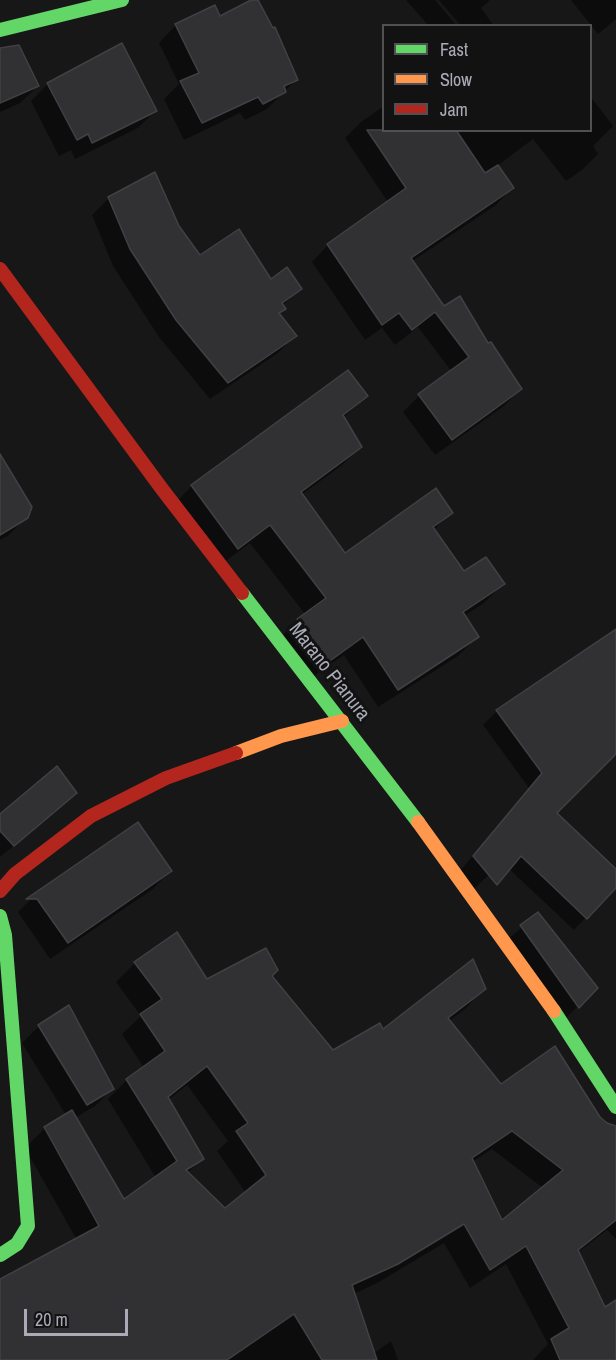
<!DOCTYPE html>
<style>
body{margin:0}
#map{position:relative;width:616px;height:1360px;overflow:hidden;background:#171718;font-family:"Archivo Narrow",sans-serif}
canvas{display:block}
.legend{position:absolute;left:382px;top:24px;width:210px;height:108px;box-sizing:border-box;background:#121213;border:2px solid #4f4f54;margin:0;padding:8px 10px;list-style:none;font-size:18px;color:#aaabb6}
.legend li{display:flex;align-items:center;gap:12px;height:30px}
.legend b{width:30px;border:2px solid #4f4f54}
.scale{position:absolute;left:24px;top:1309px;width:104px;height:27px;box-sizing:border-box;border:3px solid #aaabb6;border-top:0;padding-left:8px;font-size:18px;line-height:21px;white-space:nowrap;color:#aaabb6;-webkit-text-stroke:4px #121213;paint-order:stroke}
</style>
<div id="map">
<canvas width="616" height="1360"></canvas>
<ul class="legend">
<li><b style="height:8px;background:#63d668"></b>Fast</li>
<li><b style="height:8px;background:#ff974d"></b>Slow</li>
<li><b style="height:8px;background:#b3261e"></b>Jam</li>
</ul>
<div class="scale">20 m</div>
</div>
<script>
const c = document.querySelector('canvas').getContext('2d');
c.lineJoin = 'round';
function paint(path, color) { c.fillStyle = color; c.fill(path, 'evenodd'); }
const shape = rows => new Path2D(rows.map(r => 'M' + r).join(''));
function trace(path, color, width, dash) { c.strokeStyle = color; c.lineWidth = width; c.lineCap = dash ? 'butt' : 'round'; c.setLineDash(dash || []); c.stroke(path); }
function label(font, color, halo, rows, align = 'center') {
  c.font = font + ' "Archivo Narrow",sans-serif'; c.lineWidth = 6; c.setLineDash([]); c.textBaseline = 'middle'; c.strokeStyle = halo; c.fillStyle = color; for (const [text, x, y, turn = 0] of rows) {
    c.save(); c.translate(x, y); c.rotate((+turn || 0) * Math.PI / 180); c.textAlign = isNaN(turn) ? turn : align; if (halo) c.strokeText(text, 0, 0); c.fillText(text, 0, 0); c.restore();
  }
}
const shadow = shape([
 [254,0,256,0,296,80,267,109,245,120,240,113,184,140,164,99,179,84,159,43,176,25,219,18],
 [406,0,435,0,457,26,429,26],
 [439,0,490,0,481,8,494,26,461,26],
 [571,0,616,0,616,19,598,34],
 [0,49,38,86,20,103,0,112],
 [48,84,155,111,138,128,75,159,71,150,59,156,31,101],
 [590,96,613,126,593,146,598,154,582,170,566,181,533,139,497,166,512,188,496,205,411,262,443,308,488,346,520,389,504,406,435,455,403,412,419,396,452,372,418,327,395,345,382,328,365,340,312,262,328,245,388,202,345,138,361,122,384,106,384,130,590,130],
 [109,198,178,227,200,257,271,282,300,289,282,306,284,309,278,315,295,336,278,353,210,399,159,337,113,266,92,215],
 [348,372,366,396,343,418,360,447,341,466,301,495,345,555,451,512,434,530,464,573,503,584,484,603,464,616,477,637,458,656,378,707,344,655,308,680,279,639,305,614,250,543,219,566,173,505,192,486],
 [0,457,26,517,9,535,0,540],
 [616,631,616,752,474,889,460,871,529,788,483,725,497,711],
 [75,792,63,805,0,857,0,816],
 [517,853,616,871,616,886,574,930,505,865],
 [170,871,153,889,50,959,18,912,35,895],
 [538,914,596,988,565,1019,508,939],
 [135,963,207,981,271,976,333,1052,484,989,465,1009,449,1021,501,1086,599,1118,607,1125,616,1126,616,1239,607,1230,577,1253,604,1309,616,1302,616,1360,533,1360,548,1344,506,1264,470,1288,444,1243,377,1283,354,1294,373,1354,391,1341,398,1360,0,1360,0,1316,77,1240,25,1148,45,1128,66,1115,22,1043,39,1026,112,1089,95,1106,75,1118,124,1201,156,1178,108,1099,127,1080,144,1068,122,1034,141,1016,116,982],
 [187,1085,228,1141,217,1151,246,1193,225,1210,187,1173,202,1159,168,1100],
 [492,1149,543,1188,501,1222,472,1162]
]);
const building = shape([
 [251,0,258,0,273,28,275,27,298,80,284,86,286,92,263,104,258,97,202,123,180,81,199,73,175,24,215,5,220,16,251,0],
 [122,43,157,111,92,143,88,134,77,140,47,83,122,43],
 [19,45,39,86,0,103,0,48,19,45],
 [367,130,456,130,485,173,498,165,514,188,411,258,444,306,460,296,488,343,491,342,522,389,452,440,418,394,469,357,435,312,412,330,399,313,382,325,327,244,406,188,367,130],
 [155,172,179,226,200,255,239,229,271,279,287,267,302,289,282,303,286,309,279,313,297,336,228,383,176,320,130,249,108,197,155,172],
 [348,370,368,396,343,415,362,447,301,492,345,553,436,488,453,513,433,527,464,571,486,557,505,584,463,612,479,637,398,690,363,637,327,663,297,619,326,598,270,525,238,549,191,485,348,370],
 [0,454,32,507,28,518,0,535,0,454],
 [616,629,616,754,557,813,616,869,616,888,587,919,521,856,497,885,473,856,542,773,496,710,616,629],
 [57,766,77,793,14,846,0,831,0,814,57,766],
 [138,822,172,871,68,943,37,899,26,899,138,822],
 [538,912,598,988,579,1008,520,925,538,912],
 [177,932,207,979,266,948,278,970,272,976,333,1050,380,1023,383,1029,473,959,486,989,448,1018,501,1084,555,1046,600,1117,607,1123,616,1126,616,1220,578,1250,605,1307,616,1300,616,1360,560,1360,551,1339,569,1328,526,1246,490,1270,464,1224,398,1264,352,1285,377,1360,322,1360,294,1314,227,1360,0,1360,0,1279,99,1226,44,1127,72,1110,124,1199,177,1161,126,1079,165,1051,140,1014,162,999,134,962,177,932],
 [207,1066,248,1123,236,1131,266,1175,225,1208,186,1170,204,1159,168,1097,207,1066],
 [512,1131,563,1170,502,1220,472,1158,512,1131],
 [69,1005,114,1089,87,1105,38,1025,69,1005]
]);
const fast = shape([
 [0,30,122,0],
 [242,593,418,822],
 [0,916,5,935,28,1226,17,1244,0,1255],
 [554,1011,616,1107]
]);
const slow = shape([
 [236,753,281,736,342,721],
 [418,822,554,1011]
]);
const jam = shape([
 [0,269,162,489,242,593],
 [0,891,15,874,91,816,166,778,236,753]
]);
const streetNames = [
 ["Marano Pianura",329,672,52]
];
paint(shadow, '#0007');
paint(building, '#313133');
trace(building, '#404144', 1.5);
trace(fast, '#63d668', 14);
trace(slow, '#ff974d', 14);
trace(jam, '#b3261e', 14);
label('20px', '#aaabb6', '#121213', streetNames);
</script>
